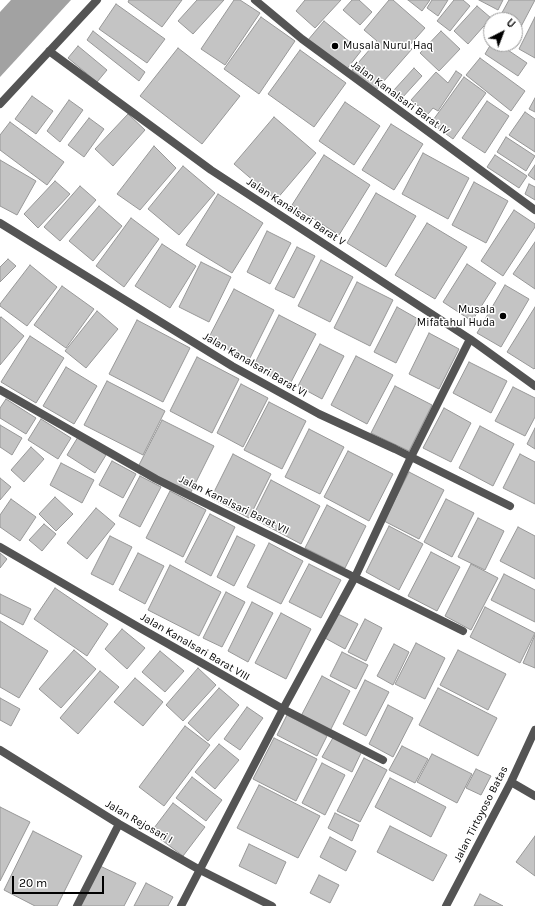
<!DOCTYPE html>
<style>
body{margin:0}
#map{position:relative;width:535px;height:906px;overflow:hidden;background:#fff;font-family:Karla,sans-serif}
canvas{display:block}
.north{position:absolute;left:483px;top:12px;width:40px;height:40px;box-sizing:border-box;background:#fff;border:1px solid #999;border-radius:50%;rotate:42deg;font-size:11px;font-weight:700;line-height:16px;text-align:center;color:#000}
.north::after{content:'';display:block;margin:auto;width:14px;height:18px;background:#000;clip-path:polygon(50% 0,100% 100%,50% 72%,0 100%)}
.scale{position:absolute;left:12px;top:876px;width:92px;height:18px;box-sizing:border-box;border:2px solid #000;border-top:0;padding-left:5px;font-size:12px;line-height:14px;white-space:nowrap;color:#000;-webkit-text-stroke:3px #fff;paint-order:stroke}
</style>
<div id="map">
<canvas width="535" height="906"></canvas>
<div class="north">U</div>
<div class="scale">20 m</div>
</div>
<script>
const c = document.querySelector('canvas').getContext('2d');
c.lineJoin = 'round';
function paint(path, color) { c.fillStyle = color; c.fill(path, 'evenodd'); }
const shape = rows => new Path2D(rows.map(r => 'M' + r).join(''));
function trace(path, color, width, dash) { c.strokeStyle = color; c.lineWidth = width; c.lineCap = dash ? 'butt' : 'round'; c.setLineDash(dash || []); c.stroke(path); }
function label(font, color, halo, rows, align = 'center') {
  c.font = font + ' Karla,sans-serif'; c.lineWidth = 3; c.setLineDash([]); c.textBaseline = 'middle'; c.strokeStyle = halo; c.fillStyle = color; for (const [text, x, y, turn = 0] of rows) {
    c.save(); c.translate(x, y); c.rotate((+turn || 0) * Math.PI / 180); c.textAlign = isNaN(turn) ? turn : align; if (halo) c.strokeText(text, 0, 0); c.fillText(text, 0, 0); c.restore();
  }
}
const water = shape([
 [11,0,71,0,0,77,0,12]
]);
const building = shape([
 [129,0,182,0,162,27,128,2,129,0],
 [197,0,224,0,193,34,178,21,197,0],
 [234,0,240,0,260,13,225,65,201,49,234,0],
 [305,0,341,0,315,28,296,11,305,0],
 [352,0,359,0,372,12,360,25,343,10,352,0],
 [389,0,393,0,425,28,408,47,412,49,376,90,352,70,377,41,364,30,389,0],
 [408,0,430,0,422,11,408,0],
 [432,0,448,0,438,16,427,8,432,0],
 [454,0,463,0,470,6,450,31,437,21,454,0],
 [479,0,503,0,498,10,479,0],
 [509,0,535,0,515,38,515,20,498,20,509,0],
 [116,4,165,39,147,63,99,29,116,4],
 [477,6,491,18,468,44,454,31,477,6],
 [261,17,295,41,259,94,224,69,261,17],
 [535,17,535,58,519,49,535,17],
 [324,21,361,51,346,70,308,40,324,21],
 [93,31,145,72,139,81,87,40,93,31],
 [441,31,460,49,439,71,420,53,441,31],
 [491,44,499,44,527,63,518,76,485,54,491,44],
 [78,46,107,70,97,82,68,58,78,46],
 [178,48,240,96,202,144,140,96,178,48],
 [300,50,346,83,314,127,268,94,300,50],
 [480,58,525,91,511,111,466,75,480,58],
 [414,68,422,76,402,98,394,90,414,68],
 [456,71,462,75,438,111,433,108,428,114,411,100,436,72,448,83,456,71],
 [464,77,486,93,453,139,431,123,464,77],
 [32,96,53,111,36,134,15,119,32,96],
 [535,98,535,112,529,109,535,98],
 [69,100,83,110,60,142,47,131,69,100],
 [487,101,509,116,485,153,462,138,487,101],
 [345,102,380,126,354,165,319,141,345,102],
 [525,112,535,119,535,152,509,135,525,112],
 [128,114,145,130,113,166,95,149,128,114],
 [274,117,316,153,276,200,234,164,274,117],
 [89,118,104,129,84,157,68,145,89,118],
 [10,122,64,162,47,185,0,150,0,135,10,122],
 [391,124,423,144,394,190,362,170,391,124],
 [506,137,535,156,526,171,497,152,506,137],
 [154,146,176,168,140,210,117,194,154,146],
 [423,153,469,178,448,219,402,194,423,153],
 [324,155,370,185,339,235,292,205,324,155],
 [495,155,527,176,519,188,487,167,495,155],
 [0,160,36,181,17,215,0,206,0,160],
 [535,165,535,180,528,175,535,165],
 [183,166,215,193,179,235,148,209,183,166],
 [55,181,70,194,38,228,24,214,55,181],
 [474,182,508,201,486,243,452,225,474,182],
 [529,184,535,187,535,200,525,194,529,184],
 [80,186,96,200,60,241,44,227,80,186],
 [376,193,416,216,386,267,347,243,376,193],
 [218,194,263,223,232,273,186,245,218,194],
 [99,206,122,226,93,261,69,241,99,206],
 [514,210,535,224,535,227,503,276,481,261,514,210],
 [131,218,159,239,124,287,96,266,131,218],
 [427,223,467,247,435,299,395,275,427,223],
 [267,231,291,243,270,284,247,272,267,231],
 [535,242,535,289,513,274,535,242],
 [162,244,196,266,170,308,135,286,162,244],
 [297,247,315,256,294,298,275,289,297,247],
 [8,259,16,266,0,282,0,267,8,259],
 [321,260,353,277,330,322,298,306,321,260],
 [201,262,231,277,209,322,179,307,201,262],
 [467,264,496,283,472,321,443,302,467,264],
 [30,265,57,287,27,326,0,306,0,304,30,265],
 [357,282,393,300,370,346,334,328,357,282],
 [505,285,529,299,501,347,477,333,505,285],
 [62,286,94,309,66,348,34,325,62,286],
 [234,289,274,310,249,360,208,339,234,289],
 [397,307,418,319,396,363,374,352,397,307],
 [535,307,535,368,534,369,507,352,535,307],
 [97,311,118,329,86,368,65,351,97,311],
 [279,315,316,334,289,386,253,367,279,315],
 [1,317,24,336,0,365,0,318,1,317],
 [137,320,190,348,163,402,109,374,137,320],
 [429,333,459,349,439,389,409,374,429,333],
 [30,336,64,358,36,403,1,382,30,336],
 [320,344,344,356,322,399,298,386,320,344],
 [356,356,393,375,367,424,331,405,356,356],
 [197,357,239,379,212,433,170,411,197,357],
 [469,362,507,381,491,413,453,393,469,362],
 [66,367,97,386,74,424,43,406,66,367],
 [107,381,165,411,143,455,84,425,107,381],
 [241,384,268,398,243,447,217,433,241,384],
 [395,386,432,405,409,451,371,433,395,386],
 [513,387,535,398,535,417,525,436,495,421,513,387],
 [6,399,36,418,26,434,0,418,0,408,6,399],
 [269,402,306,421,282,469,244,450,269,402],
 [444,408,471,423,451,462,423,448,444,408],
 [41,419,71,438,58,459,28,440,41,419],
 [162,420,214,446,190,494,138,467,162,420],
 [0,425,22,438,12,455,0,447,0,425],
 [480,426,514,444,493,486,459,468,480,426],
 [535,428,535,449,527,444,535,428],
 [309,429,344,447,320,494,285,477,309,429],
 [78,437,106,455,95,473,67,455,78,437],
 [31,447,44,459,24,482,11,470,31,447],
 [348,451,393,474,369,521,324,497,348,451],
 [233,454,271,474,249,518,211,498,233,454],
 [520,454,535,462,535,504,503,488,520,454],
 [112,461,136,474,123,498,99,485,112,461],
 [61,463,94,480,82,503,50,485,61,463],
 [409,472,444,490,419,539,384,521,409,472],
 [140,476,161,487,140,527,119,516,140,476],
 [0,478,11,487,0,500,0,478],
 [271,480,320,506,301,544,252,518,271,480],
 [170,491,206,510,183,557,146,538,170,491],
 [55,497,73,514,56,531,39,514,55,497],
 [11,499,36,517,20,541,0,527,0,515,11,499],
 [446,499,474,513,452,557,424,542,446,499],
 [327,505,366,526,345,568,305,548,327,505],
 [96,508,115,524,87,559,67,543,96,508],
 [210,514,235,527,211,576,185,562,210,514],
 [478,518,504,531,485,570,458,557,478,518],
 [44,524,56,534,42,551,29,540,44,524],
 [389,526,423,544,399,590,366,572,389,526],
 [518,527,535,536,535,579,500,561,518,527],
 [110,536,132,547,113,585,91,574,110,536],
 [237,536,255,545,234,586,217,577,237,536],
 [269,543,303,561,281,604,247,587,269,543],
 [431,552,460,567,437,611,408,596,431,552],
 [0,553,7,559,0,568,0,553],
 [138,553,164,566,145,604,119,590,138,553],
 [309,564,341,580,321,618,289,602,309,564],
 [471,564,498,578,471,630,445,616,471,564],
 [170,565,221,592,199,636,148,610,170,565],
 [504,574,535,590,535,622,491,600,504,574],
 [55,588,108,624,87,656,34,619,55,588],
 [226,592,245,602,222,647,203,638,226,592],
 [0,594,31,609,23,625,0,613,0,594],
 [252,602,273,613,248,662,228,651,252,602],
 [485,607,535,633,520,663,470,637,485,607],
 [281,613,311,629,286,679,255,663,281,613],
 [338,614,358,624,345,649,325,638,338,614],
 [365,619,382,628,366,661,348,652,365,619],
 [0,621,48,651,19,698,0,687,0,621],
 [122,629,145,648,127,669,105,649,122,629],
 [535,635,535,668,523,663,535,635],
 [416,643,445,658,425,699,395,684,416,643],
 [394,644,409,652,393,685,377,676,394,644],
 [74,650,96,669,61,708,39,689,74,650],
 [458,650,506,674,488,710,440,685,458,650],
 [160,651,184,671,165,692,142,672,160,651],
 [342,652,368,665,356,689,330,676,342,652],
 [198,668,216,685,183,721,166,705,198,668],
 [100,671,119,687,78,734,60,718,100,671],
 [322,676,350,691,330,731,301,716,322,676],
 [135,678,163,702,143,726,114,702,135,678],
 [365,680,389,692,366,736,343,724,365,680],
 [219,688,239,705,208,741,188,723,219,688],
 [438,688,497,718,478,756,419,725,438,688],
 [0,698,20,709,11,726,0,720,0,698],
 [388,705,413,718,393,757,369,744,388,705],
 [247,707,263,718,240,750,224,739,247,707],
 [287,715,327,736,317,756,277,735,287,715],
 [185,726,210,745,164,806,139,787,185,726],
 [334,736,362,751,352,772,322,757,334,736],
 [274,738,317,759,296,801,253,779,274,738],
 [219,744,239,760,215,789,195,772,219,744],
 [402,746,428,759,415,783,389,770,402,746],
 [432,754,472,774,457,803,417,782,432,754],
 [364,758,387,770,360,822,337,811,364,758],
 [322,763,345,775,325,815,302,803,322,763],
 [476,769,491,776,481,795,466,788,476,769],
 [192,777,222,800,206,821,176,798,192,777],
 [390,778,446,807,431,837,375,807,390,778],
 [259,785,320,816,298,858,237,828,259,785],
 [173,803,205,827,183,856,151,832,173,803],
 [0,807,30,822,0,881,0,807],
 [335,813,359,825,352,841,328,828,335,813],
 [390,826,447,855,433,881,377,852,390,826],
 [33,831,82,856,57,906,35,906,4,890,33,831],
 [535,836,535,876,516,862,535,836],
 [330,837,356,851,346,871,320,857,330,837],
 [249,844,286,862,276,884,239,866,249,844],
 [100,866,136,883,124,906,80,906,100,866],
 [319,875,339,885,330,903,310,893,319,875],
 [146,883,173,897,168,906,134,906,146,883],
 [480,894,503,906,474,906,480,894]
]);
const street = shape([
 [255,0,302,39,535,210],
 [49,51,211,170,470,339,535,386],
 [0,104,97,0],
 [0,223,232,366,319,414,395,449,510,506],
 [0,390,156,479,463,631],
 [0,547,140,628,283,709,383,760],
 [0,750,119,824,200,870,272,906],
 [511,782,535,796],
 [77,906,119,824],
 [181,906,283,709,355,577,411,457,470,339],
 [446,906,511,782,535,730]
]);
const markers = [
 [335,46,4,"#000"],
 [503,316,4,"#000"]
];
const poiNames = [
 ["Musala Nurul Haq",343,46],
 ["Musala",495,310,"right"],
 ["Mifatahul Huda",495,323,"right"]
];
const streetNames = [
 ["Jalan Kanalsari Barat IV",400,98,36],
 ["Jalan Kanalsari Barat V",296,212,33],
 ["Jalan Kanalsari Barat VI",255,365,30],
 ["Jalan Kanalsari Barat VII",234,505,26],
 ["Jalan Kanalsari Barat VIII",195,647,30],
 ["Jalan Tirtoyoso Batas",481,814,-63],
 ["Jalan Rejosari I",139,822,30]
];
paint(water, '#a2a2a2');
paint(building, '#c4c4c4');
trace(building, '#989898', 1);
trace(street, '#545454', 8);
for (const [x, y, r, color] of markers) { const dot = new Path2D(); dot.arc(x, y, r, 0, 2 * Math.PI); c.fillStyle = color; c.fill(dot); trace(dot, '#fff', 1.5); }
label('11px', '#000', '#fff', poiNames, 'left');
label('11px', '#000', '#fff', streetNames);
</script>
